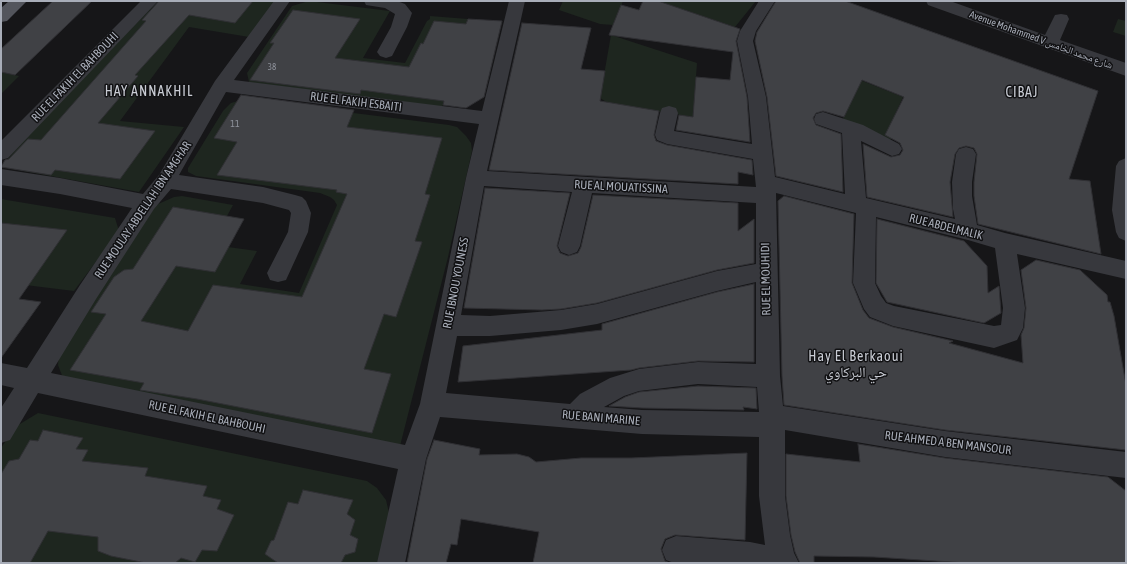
<!DOCTYPE html>
<meta charset="utf-8">
<style>
body{margin:0}
#map{position:relative;width:1127px;height:564px;overflow:hidden;background:#161618;font-family:"Asap Condensed",sans-serif}
canvas{display:block}
.frame{position:absolute;inset:0;border:2px solid #a8adb8;pointer-events:none}
</style>
<div id="map">
<canvas width="1127" height="564"></canvas>
<div class="frame"></div>
</div>
<script>
const c = document.querySelector('canvas').getContext('2d');
c.lineJoin = 'round';
function paint(path, color) { c.fillStyle = color; c.fill(path, 'evenodd'); }
const shape = rows => new Path2D(rows.map(r => 'M' + r).join(''));
function trace(path, color, width, dash) { c.strokeStyle = color; c.lineWidth = width; c.lineCap = dash ? 'butt' : 'round'; c.setLineDash(dash || []); c.stroke(path); }
function label(font, color, halo, rows, align = 'center') {
  c.font = font + ' "Asap Condensed","Noto Naskh Arabic",sans-serif'; c.lineWidth = 3; c.setLineDash([]); c.textBaseline = 'middle'; c.strokeStyle = halo; c.fillStyle = color; for (const [text, x, y, turn = 0] of rows) {
    c.save(); c.translate(x, y); c.rotate((+turn || 0) * Math.PI / 180); c.textAlign = isNaN(turn) ? turn : align; if (halo) c.strokeText(text, 0, 0); c.fillText(text, 0, 0); c.restore();
  }
}
const green = shape([
 [158,1,275,1,249,37,189,27,120,121,184,127,139,192,1,167,25,138],
 [309,1,390,11,363,58,405,63,427,21,430,19,430,16,468,19,442,108,253,84,249,82,247,73,292,6],
 [563,1,623,1,613,25,600,24,559,10],
 [658,1,756,1,735,27],
 [1118,19,1126,21,1126,36,1113,32],
 [611,35,697,63,693,117,608,103,600,98],
 [1,72,19,76,1,94],
 [845,74,903,97,895,115,913,122,887,142,841,123,850,104],
 [238,101,282,104,449,125,457,127,466,136,471,143,472,151,448,257,400,446,63,378,58,365,59,352,156,205,174,197,182,196,233,205,227,216,244,219,228,247,257,251,240,284,299,293,337,205,334,200,330,197,320,193,196,176,188,172,188,168,223,111,231,103],
 [1,199,115,218,119,231,74,291,1,282],
 [38,413,367,481,377,488,386,500,390,517,379,563,1,563,1,448,15,427]
]);
const building = shape([
 [53,1,92,1,15,75,1,72,1,49,53,1],
 [159,1,253,1,235,23,189,15,135,75,138,76,98,123,155,131,120,179,55,170,51,175,1,167,5,160,9,159,28,139,41,140,146,21,142,20,159,1],
 [643,1,658,1,740,29,736,41,747,97,750,142,676,130,679,115,693,117,696,77,730,80,733,52,609,35,621,5,639,10,643,1],
 [776,1,845,1,1098,91,1069,179,1090,181,1101,254,978,224,974,196,974,182,977,154,974,148,966,146,959,148,955,154,950,182,953,217,867,197,863,144,891,157,900,155,903,150,900,143,885,135,904,97,862,80,844,117,823,111,816,113,813,118,816,125,841,134,843,192,776,176,767,97,755,41,757,32,776,1],
 [293,10,360,19,335,58,409,67,421,43,423,44,434,21,466,24,468,19,502,21,484,97,466,108,443,105,444,101,361,90,360,94,250,80,274,43,270,43,293,10],
 [522,23,591,28,581,69,605,71,600,101,659,111,654,135,656,141,667,145,752,160,753,175,738,172,738,184,489,170,522,23],
 [241,95,354,110,347,127,442,138,425,194,430,195,415,241,422,242,396,317,384,314,364,369,391,374,372,433,197,399,140,390,144,383,70,370,106,314,91,312,114,277,124,270,133,269,173,207,244,219,215,272,176,266,141,321,188,331,213,285,302,297,347,194,336,192,337,190,217,175,237,142,214,138,241,95],
 [485,188,570,193,557,246,560,253,568,256,578,253,581,247,593,195,738,203,738,231,754,219,754,263,717,270,597,303,561,309,542,310,464,308,485,188],
 [784,196,854,214,852,283,863,310,869,318,893,327,953,341,949,343,1023,363,1021,335,1024,328,1026,308,1021,270,1036,260,1080,270,1107,295,1108,302,1110,302,1114,316,1126,385,1126,450,945,430,784,405,782,376,778,201,784,196],
 [877,219,964,241,987,266,988,293,999,286,1001,313,984,323,887,302,876,283,877,219],
 [1,223,67,230,19,299,41,302,1,358,1,223],
 [754,284,754,362,698,361,639,368,631,370,458,382,463,346,602,330,602,324,717,292,754,284],
 [698,386,756,388,757,409,743,407,744,410,642,408,609,406,625,397,639,392,698,386],
 [43,430,83,438,76,449,88,450,82,461,148,468,145,476,207,486,203,496,221,500,217,509,234,515,217,551,202,550,195,562,181,558,175,563,146,563,111,556,98,551,98,537,48,531,30,563,1,563,1,474,9,461,19,459,30,440,38,441,43,430],
 [434,440,480,449,479,455,517,454,529,457,536,462,581,458,631,458,747,453,745,540,675,535,665,539,661,549,665,561,670,563,533,563,539,532,461,519,457,545,451,544,446,563,407,563,427,459,434,440],
 [858,444,945,458,1108,477,1126,491,1126,563,967,563,874,557,814,556,814,563,800,563,795,552,791,535,786,496,786,454,860,462,858,444],
 [303,490,353,500,347,514,355,520,350,535,358,539,355,552,345,555,341,563,278,563,265,554,271,541,274,540,288,502,298,504,303,490]
]);
const minor = shape([
 [141,1,158,1,8,158,1,160,1,141,141,1],
 [274,1,290,1,234,80,482,111,509,1,525,1,487,171,756,187,753,159,667,144,657,140,655,135,660,113,662,108,669,106,676,108,678,113,674,131,752,144,748,97,737,41,740,31,759,1,775,1,756,31,753,41,766,97,775,177,845,194,842,133,816,124,814,119,816,114,823,112,863,125,899,144,902,149,899,154,892,156,861,141,866,198,955,219,953,209,952,182,956,154,959,149,966,147,973,149,976,154,972,182,972,196,977,225,1005,233,1126,261,1126,279,1017,254,1025,308,1023,328,1017,340,994,348,893,326,870,317,864,309,853,283,856,213,776,193,780,376,783,406,945,431,1126,452,1126,478,945,457,785,430,785,496,790,535,794,553,799,563,674,563,666,560,662,550,666,540,676,536,750,542,765,545,759,496,759,437,642,434,440,417,426,459,405,563,377,563,398,469,38,393,10,440,1,443,1,408,14,388,1,385,1,363,27,368,80,285,132,208,60,194,1,185,1,169,60,178,143,194,159,175,215,81,274,1],
 [226,92,479,124,466,178,420,404,405,445,51,373,96,299,154,209,171,189,263,203,289,210,291,213,288,232,267,273,270,280,278,282,286,280,308,232,311,213,306,201,302,197,295,195,263,187,179,175,226,92],
 [484,186,572,192,558,246,561,252,569,255,577,252,580,246,592,193,756,203,756,264,717,271,597,304,561,310,490,316,461,315,484,186],
 [876,217,968,240,995,248,1003,308,1001,325,994,326,894,306,886,303,881,296,875,283,876,217],
 [756,282,756,364,698,362,639,369,610,378,580,394,570,404,446,393,457,336,490,336,561,330,597,324,717,291,756,282],
 [698,384,757,387,759,412,642,410,604,407,624,396,639,391,698,384],
 [364,1,397,1,405,4,412,13,407,27,392,56,386,58,380,56,377,52,391,27,395,14,385,8,366,5,364,1],
 [926,1,950,1,1045,35,1055,15,1061,14,1067,15,1069,19,1060,40,1126,63,1126,76,928,5,926,1],
 [1126,158,1126,241,1119,238,1116,232,1112,210,1116,166,1119,161,1126,158]
]);
const major = shape([
 [9,1,27,1,7,21,1,22,1,8,9,1]
]);
const farNumbernames = [
 ["38",272,67]
];
const farStreetnames = [
 ["Avenue Mohammed V شارع محمد الخامس",1041,40,20]
];
const numberNames = [
 ["11",235,124]
];
const streetNames = [
 ["RUE EL FAKIH EL BAHBOUHI",75,77,-46],
 ["RUE EL FAKIH ESBAITI",356,102,7],
 ["RUE AL MOUATISSINA",621,187,3],
 ["RUE MOULAY ABDELLAH IBN AMGHAR",143,210,-56],
 ["RUE ABDELMALIK",946,227,14],
 ["RUE EL MOUHIDI",766,279,-91],
 ["RUE IBNOU YOUNESS",456,283,-79],
 ["RUE EL FAKIH EL BAHBOUHI",207,417,12],
 ["RUE BANI MARINE",601,418,5],
 ["RUE AHMED A BEN MANSOUR",948,443,7]
];
const quarterNames = [
 ["HAY ANNAKHIL",149,92],
 ["CIBAJ",1022,93],
 ["Hay El Berkaoui",856,357],
 ["حي البركاوي",856,373]
];
paint(green, '#1e261f');
paint(building, '#404145');
trace(building, '#303034', 1);
paint(minor, '#37383d');
paint(major, '#53555c');
label('9px', '#8e929b', null, farNumbernames);
label('10px', '#a8adb8', '#111113', farStreetnames);
label('10px', '#8e929b', null, numberNames);
label('12px', '#a8adb8', '#111113', streetNames);
c.letterSpacing = '1px';
label('14px', '#c9ccd4', '#111113', quarterNames);
c.letterSpacing = '0px';
</script>
